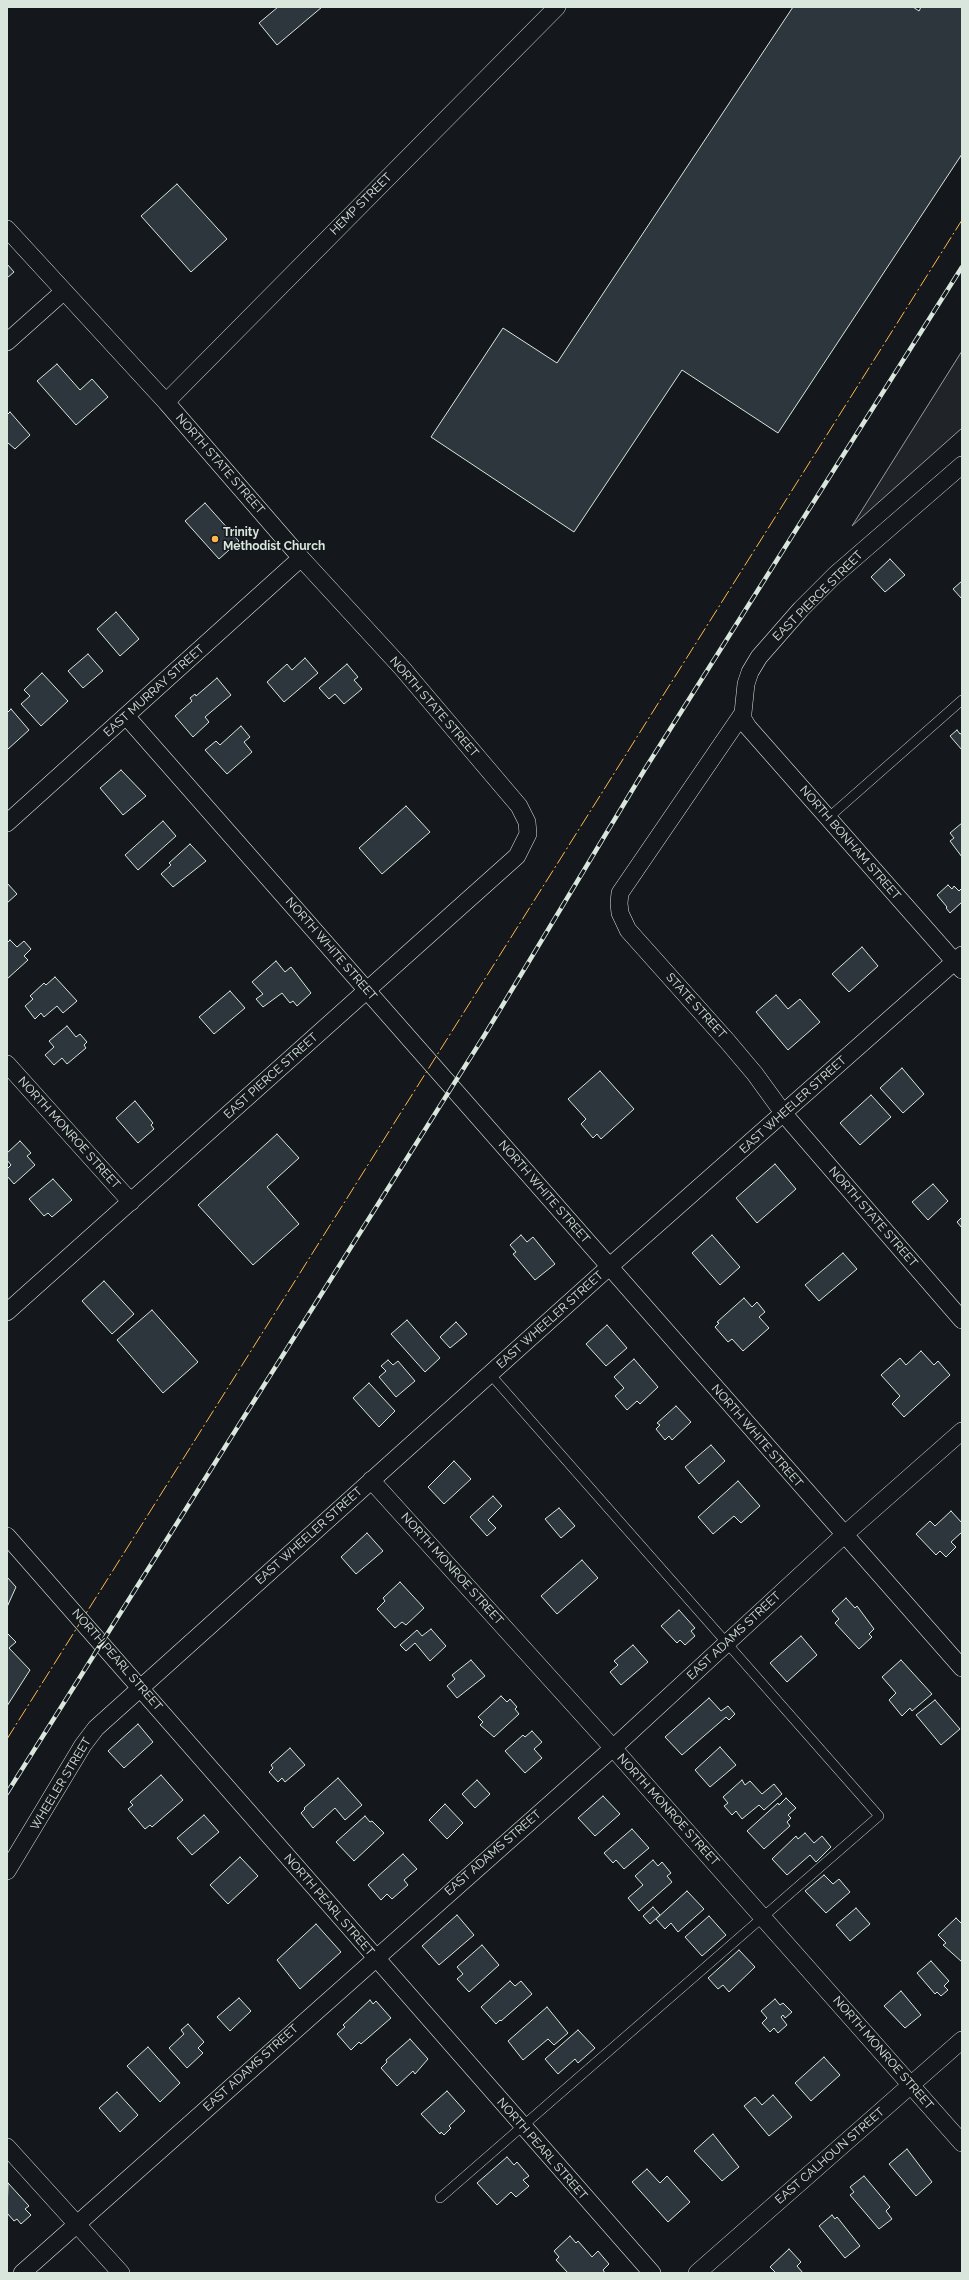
<!DOCTYPE html>
<style>
body{margin:0}
#map{position:relative;width:969px;height:2280px;overflow:hidden;background:#14181c;font-family:Raleway,sans-serif}
canvas{display:block}
.frame{position:absolute;inset:0;border:8px solid #d8e6dc;pointer-events:none}
</style>
<div id="map">
<canvas width="969" height="2280"></canvas>
<div class="frame"></div>
</div>
<script>
const c = document.querySelector('canvas').getContext('2d');
c.lineJoin = 'round';
function paint(path, color) { c.fillStyle = color; c.fill(path, 'evenodd'); }
const shape = rows => new Path2D(rows.map(r => 'M' + r).join(''));
function trace(path, color, width, dash) { c.strokeStyle = color; c.lineWidth = width; c.lineCap = dash ? 'butt' : 'round'; c.setLineDash(dash || []); c.stroke(path); }
function label(font, color, halo, rows, align = 'center') {
  c.font = font + ' Raleway,sans-serif'; c.lineWidth = 3; c.setLineDash([]); c.textBaseline = 'middle'; c.strokeStyle = halo; c.fillStyle = color; for (const [text, x, y, turn = 0] of rows) {
    c.save(); c.translate(x, y); c.rotate((+turn || 0) * Math.PI / 180); c.textAlign = isNaN(turn) ? turn : align; if (halo) c.strokeText(text, 0, 0); c.fillText(text, 0, 0); c.restore();
  }
}
const green = shape([
 [962,351,962,428,852,526,962,351]
]);
const building = shape([
 [278,7,322,7,277,45,259,23,278,7],
 [793,7,913,7,919,11,921,7,962,7,962,154,778,433,682,370,574,532,431,437,503,328,557,363,793,7],
 [177,184,227,239,191,272,141,216,177,184],
 [7,264,14,272,7,278,7,264],
 [57,364,80,390,92,379,108,397,76,425,37,381,57,364],
 [10,412,30,435,15,449,7,442,7,415,10,412],
 [205,503,239,541,219,559,185,521,205,503],
 [890,559,905,575,885,592,871,577,890,559],
 [962,581,962,599,953,589,962,581],
 [116,612,139,639,120,656,97,629,116,612],
 [88,654,103,671,83,688,68,671,88,654],
 [305,658,318,673,284,702,267,682,287,664,292,670,305,658],
 [347,664,358,677,354,680,362,689,344,704,335,694,329,699,319,688,347,664],
 [42,673,68,701,41,726,21,704,30,696,24,690,42,673],
 [217,678,231,695,205,717,209,722,193,737,175,716,192,701,190,698,195,694,196,696,217,678],
 [11,709,29,730,7,750,7,713,11,709],
 [241,726,250,737,244,742,252,752,227,774,205,750,216,741,220,745,241,726],
 [957,730,960,734,962,733,962,750,950,736,957,730],
 [121,770,146,796,123,815,100,788,121,770],
 [406,806,430,832,382,874,359,848,406,806],
 [163,821,176,836,138,870,125,855,163,821],
 [962,823,962,857,950,841,954,838,950,833,962,823],
 [190,844,206,861,173,887,161,874,171,865,169,863,190,844],
 [7,883,17,894,7,903,7,883],
 [948,885,952,889,954,886,959,891,962,888,962,902,950,913,946,908,947,907,937,895,948,885],
 [10,940,17,947,24,941,31,949,24,956,28,960,7,979,7,943,10,940],
 [862,947,878,966,849,992,832,974,862,947],
 [276,961,285,972,291,967,311,993,297,1006,293,1001,290,1003,282,993,263,1007,256,999,263,994,252,982,276,961],
 [55,977,77,1001,63,1013,57,1006,44,1017,41,1013,35,1019,25,1006,33,999,30,996,44,983,46,985,55,977],
 [230,991,245,1008,214,1034,199,1017,230,991],
 [776,995,788,1009,800,999,820,1022,788,1050,756,1012,776,995],
 [67,1026,76,1037,80,1034,87,1042,84,1045,86,1048,67,1064,62,1058,54,1065,45,1055,54,1047,49,1041,67,1026],
 [902,1068,924,1094,903,1113,880,1088,902,1068],
 [600,1071,634,1109,601,1139,597,1134,593,1138,581,1124,586,1119,568,1099,600,1071],
 [871,1095,891,1117,860,1145,840,1123,871,1095],
 [135,1101,153,1123,151,1125,154,1129,138,1143,116,1118,135,1101],
 [277,1134,299,1158,267,1187,299,1224,253,1265,198,1205,277,1134],
 [20,1141,31,1153,27,1156,35,1165,14,1184,7,1176,7,1169,11,1165,7,1160,7,1153,20,1141],
 [775,1164,796,1189,757,1223,736,1198,775,1164],
 [53,1179,72,1200,52,1217,48,1213,44,1216,29,1199,53,1179],
 [933,1184,948,1201,928,1220,912,1202,933,1184],
 [962,1217,962,1228,957,1222,962,1217],
 [521,1235,527,1242,533,1237,555,1264,535,1280,513,1254,516,1252,510,1245,521,1235],
 [712,1235,740,1267,720,1285,692,1253,712,1235],
 [843,1253,857,1269,819,1301,805,1285,843,1253],
 [104,1281,134,1314,112,1334,82,1301,104,1281],
 [744,1298,752,1307,757,1302,765,1312,759,1317,769,1328,743,1351,732,1339,728,1342,715,1327,719,1323,717,1322,744,1298],
 [152,1310,198,1362,163,1393,117,1340,152,1310],
 [407,1320,440,1358,425,1372,391,1334,407,1320],
 [456,1322,467,1334,450,1348,440,1337,456,1322],
 [607,1325,627,1348,606,1366,586,1344,607,1325],
 [921,1351,934,1365,938,1361,950,1375,904,1417,892,1404,900,1396,881,1375,900,1358,906,1365,921,1351],
 [634,1359,658,1387,640,1404,637,1401,627,1410,615,1396,624,1388,614,1377,634,1359],
 [388,1360,393,1365,398,1361,415,1381,396,1397,379,1377,386,1371,381,1366,388,1360],
 [369,1383,395,1411,379,1427,353,1398,369,1383],
 [676,1406,691,1422,672,1440,669,1436,665,1440,656,1429,660,1425,657,1423,676,1406],
 [711,1445,725,1461,699,1484,685,1467,711,1445],
 [454,1461,471,1479,444,1504,428,1487,454,1461],
 [738,1481,760,1506,741,1523,734,1516,713,1534,698,1517,738,1481],
 [493,1496,502,1506,488,1520,496,1528,487,1536,470,1517,493,1496],
 [559,1508,575,1526,561,1538,545,1519,559,1508],
 [951,1511,962,1523,962,1532,951,1542,956,1547,946,1557,940,1551,936,1555,916,1534,930,1521,935,1526,951,1511],
 [367,1533,383,1551,356,1574,341,1557,367,1533],
 [582,1560,598,1578,557,1614,541,1596,582,1560],
 [7,1577,16,1587,7,1607,7,1577],
 [400,1582,424,1608,406,1625,402,1622,395,1628,377,1609,385,1601,383,1598,400,1582],
 [846,1598,855,1608,857,1606,874,1629,869,1634,872,1637,859,1649,835,1623,839,1619,832,1611,846,1598],
 [679,1610,695,1628,691,1631,695,1636,685,1645,680,1640,677,1643,661,1626,679,1610],
 [431,1629,446,1646,430,1661,415,1643,406,1651,400,1645,417,1630,422,1636,431,1629],
 [7,1633,16,1642,9,1648,30,1670,7,1706,7,1633],
 [801,1636,817,1655,787,1682,770,1663,801,1636],
 [633,1645,648,1662,621,1685,610,1672,618,1665,614,1661,633,1645],
 [471,1660,485,1676,457,1698,447,1686,455,1679,452,1675,471,1660],
 [901,1660,932,1694,912,1711,910,1708,902,1716,889,1700,896,1693,882,1677,901,1660],
 [501,1696,507,1702,510,1699,517,1707,515,1709,519,1714,494,1737,480,1725,483,1722,478,1717,501,1696],
 [709,1698,721,1711,728,1706,735,1714,729,1720,726,1717,682,1755,665,1737,709,1698],
 [935,1700,960,1729,941,1745,916,1715,935,1700],
 [138,1724,153,1742,124,1768,108,1751,138,1724],
 [532,1731,542,1742,534,1749,542,1758,525,1773,505,1751,523,1735,525,1737,532,1731],
 [720,1747,736,1765,710,1787,695,1770,720,1747],
 [290,1748,305,1765,285,1782,282,1778,278,1782,269,1772,273,1768,271,1765,290,1748],
 [161,1775,183,1800,152,1827,150,1825,145,1829,128,1809,133,1805,130,1802,161,1775],
 [338,1778,362,1805,345,1820,335,1808,313,1828,301,1813,305,1809,304,1808,338,1778],
 [477,1780,490,1794,475,1808,462,1794,477,1780],
 [742,1780,745,1785,750,1781,762,1794,774,1784,782,1794,764,1810,759,1805,742,1819,736,1811,732,1815,724,1806,728,1803,723,1797,742,1780],
 [603,1796,620,1814,595,1836,578,1818,603,1796],
 [786,1798,796,1808,788,1815,791,1818,787,1822,790,1826,764,1849,747,1831,778,1803,779,1805,786,1798],
 [445,1804,463,1823,447,1839,429,1820,445,1804],
 [204,1815,219,1832,192,1855,177,1838,204,1815],
 [365,1816,370,1822,372,1821,384,1833,354,1861,336,1842,365,1816],
 [632,1829,649,1848,624,1869,616,1860,613,1863,604,1853,632,1829],
 [805,1833,814,1843,822,1836,831,1847,816,1862,810,1855,787,1875,772,1859,796,1836,798,1839,805,1833],
 [403,1854,417,1869,404,1880,408,1885,392,1899,387,1894,381,1900,368,1885,403,1854],
 [240,1857,258,1876,228,1904,210,1885,240,1857],
 [653,1860,658,1866,662,1862,671,1873,667,1876,672,1882,639,1911,628,1898,643,1885,635,1876,653,1860],
 [824,1875,833,1884,839,1879,850,1892,826,1913,805,1891,824,1875],
 [687,1891,704,1909,678,1932,671,1923,665,1929,656,1919,687,1891],
 [653,1907,660,1915,650,1924,643,1916,653,1907],
 [856,1908,870,1924,850,1941,836,1925,856,1908],
 [457,1915,474,1935,439,1965,422,1946,457,1915],
 [709,1916,726,1935,702,1956,685,1937,709,1916],
 [956,1918,962,1924,962,1962,943,1945,946,1943,938,1935,956,1918],
 [316,1924,341,1952,300,1989,277,1960,316,1924],
 [482,1945,499,1965,469,1992,457,1979,463,1974,457,1967,482,1945],
 [739,1950,755,1967,729,1992,723,1985,718,1989,708,1978,739,1950],
 [931,1961,949,1981,944,1986,948,1990,941,1996,937,1992,935,1994,917,1973,931,1961],
 [510,1981,515,1986,521,1981,532,1994,501,2021,500,2020,496,2024,481,2007,510,1981],
 [901,1991,921,2015,905,2028,884,2006,901,1991],
 [239,1998,251,2011,230,2031,217,2017,239,1998],
 [775,1999,780,2005,783,2003,792,2012,785,2018,783,2015,781,2017,787,2025,778,2033,774,2028,770,2032,762,2023,767,2018,761,2011,775,1999],
 [370,2000,373,2004,376,2001,391,2018,361,2044,359,2042,351,2050,337,2034,345,2027,343,2025,370,2000],
 [547,2007,568,2033,554,2045,548,2039,523,2060,508,2041,547,2007],
 [188,2024,204,2042,198,2048,203,2053,187,2068,169,2048,184,2034,181,2030,188,2024],
 [578,2030,595,2048,578,2063,575,2059,558,2074,545,2059,578,2030],
 [410,2039,428,2059,415,2074,413,2071,397,2086,381,2068,387,2062,386,2060,410,2039],
 [148,2047,180,2083,160,2102,127,2066,148,2047],
 [824,2057,840,2075,811,2101,795,2083,824,2057],
 [447,2091,465,2111,449,2126,451,2128,444,2135,441,2132,440,2134,421,2114,447,2091],
 [117,2092,138,2115,120,2132,99,2108,117,2092],
 [773,2095,792,2117,769,2136,744,2106,755,2097,762,2105,773,2095],
 [713,2134,739,2167,722,2181,694,2151,713,2134],
 [907,2149,932,2182,916,2196,889,2164,907,2149],
 [507,2157,514,2165,517,2162,529,2176,523,2180,529,2186,516,2197,511,2192,497,2205,477,2183,507,2157],
 [647,2169,660,2183,667,2176,690,2202,668,2222,632,2182,647,2169],
 [864,2176,890,2207,886,2211,892,2219,879,2229,850,2195,854,2192,850,2187,864,2176],
 [8,2183,29,2206,25,2209,31,2215,21,2224,17,2219,14,2221,7,2213,8,2183],
 [832,2215,835,2219,837,2217,860,2246,845,2258,819,2226,832,2215],
 [570,2236,576,2243,578,2241,592,2257,598,2251,609,2264,603,2270,605,2273,568,2273,556,2260,559,2257,554,2251,570,2236],
 [789,2249,801,2262,797,2266,803,2273,776,2273,770,2267,789,2249]
]);
const lane = shape([
 [828,818,962,700],
 [440,2198,879,1816,490,1374]
]);
const street = shape([
 [7,229,166,402,301,558,402,668,519,806,527,822,528,834,517,856,7,1312],
 [7,342,63,292],
 [166,402,557,7],
 [962,465,835,575,801,609,759,657,750,672,746,684,743,713,620,893,619,903,620,913,628,930,728,1042,755,1074,784,1114,962,1320],
 [743,713,743,719,748,727,962,970],
 [126,716,962,1668],
 [7,823,301,558],
 [7,1064,131,1202],
 [371,1480,613,1748,962,2143],
 [7,1536,652,2273],
 [7,1871,83,1745,96,1728,609,1267,962,955],
 [7,2147,121,2273],
 [22,2273,613,1748,844,1535,962,1431],
 [697,2273,962,2040]
]);
const rail = shape([
 [7,1793,484,1036,645,769,962,267]
]);
const power = shape([
 [7,1739,962,220]
]);
const markers = [
 [215,539,4,"#ffb74d"]
];
const streetNames = [
 ["HEMP STREET",361,204,-45],
 ["NORTH STATE STREET",220,464,49],
 ["EAST PIERCE STREET",818,596,-45],
 ["EAST MURRAY STREET",154,691,-42],
 ["NORTH STATE STREET",434,707,49],
 ["NORTH BONHAM STREET",850,843,49],
 ["NORTH WHITE STREET",331,949,49],
 ["STATE STREET",696,1006,48],
 ["EAST PIERCE STREET",271,1076,-42],
 ["EAST WHEELER STREET",793,1105,-42],
 ["NORTH MONROE STREET",69,1133,48],
 ["NORTH WHITE STREET",544,1192,49],
 ["NORTH STATE STREET",873,1217,49],
 ["EAST WHEELER STREET",550,1320,-42],
 ["NORTH WHITE STREET",757,1436,49],
 ["EAST WHEELER STREET",309,1536,-42],
 ["NORTH MONROE STREET",452,1569,48],
 ["EAST ADAMS STREET",734,1636,-43],
 ["NORTH PEARL STREET",117,1660,49],
 ["WHEELER STREET",61,1784,-59],
 ["NORTH MONROE STREET",668,1810,48],
 ["EAST ADAMS STREET",493,1853,-41],
 ["NORTH PEARL STREET",329,1905,49],
 ["NORTH MONROE STREET",883,2053,49],
 ["EAST ADAMS STREET",251,2068,-42],
 ["NORTH PEARL STREET",542,2149,49],
 ["EAST CALHOUN STREET",830,2156,-41]
];
const poiNames = [
 ["Trinity",223,532],
 ["Methodist Church",223,546]
];
paint(green, '#202428');
trace(green, '#939e99', 1);
paint(building, '#2c363c');
trace(building, '#d8e6dc', 1);
trace(lane, '#d8e6dc', 10);
trace(street, '#d8e6dc', 18);
trace(lane, '#14181c', 9);
trace(street, '#14181c', 17);
trace(rail, '#d8e6dc', 4.5);
trace(rail, '#14181c', 3, [9]);
trace(power, '#ffb74d', 1, [14, 3, 2, 3]);
for (const [x, y, r, color] of markers) { const dot = new Path2D(); dot.arc(x, y, r, 0, 2 * Math.PI); c.fillStyle = color; c.fill(dot); trace(dot, '#14181c', 1.5); }
label('12px', '#d8e6dc', '#14181c', streetNames);
label('bold 12px', '#d8e6dc', '#14181c', poiNames, 'left');
</script>
